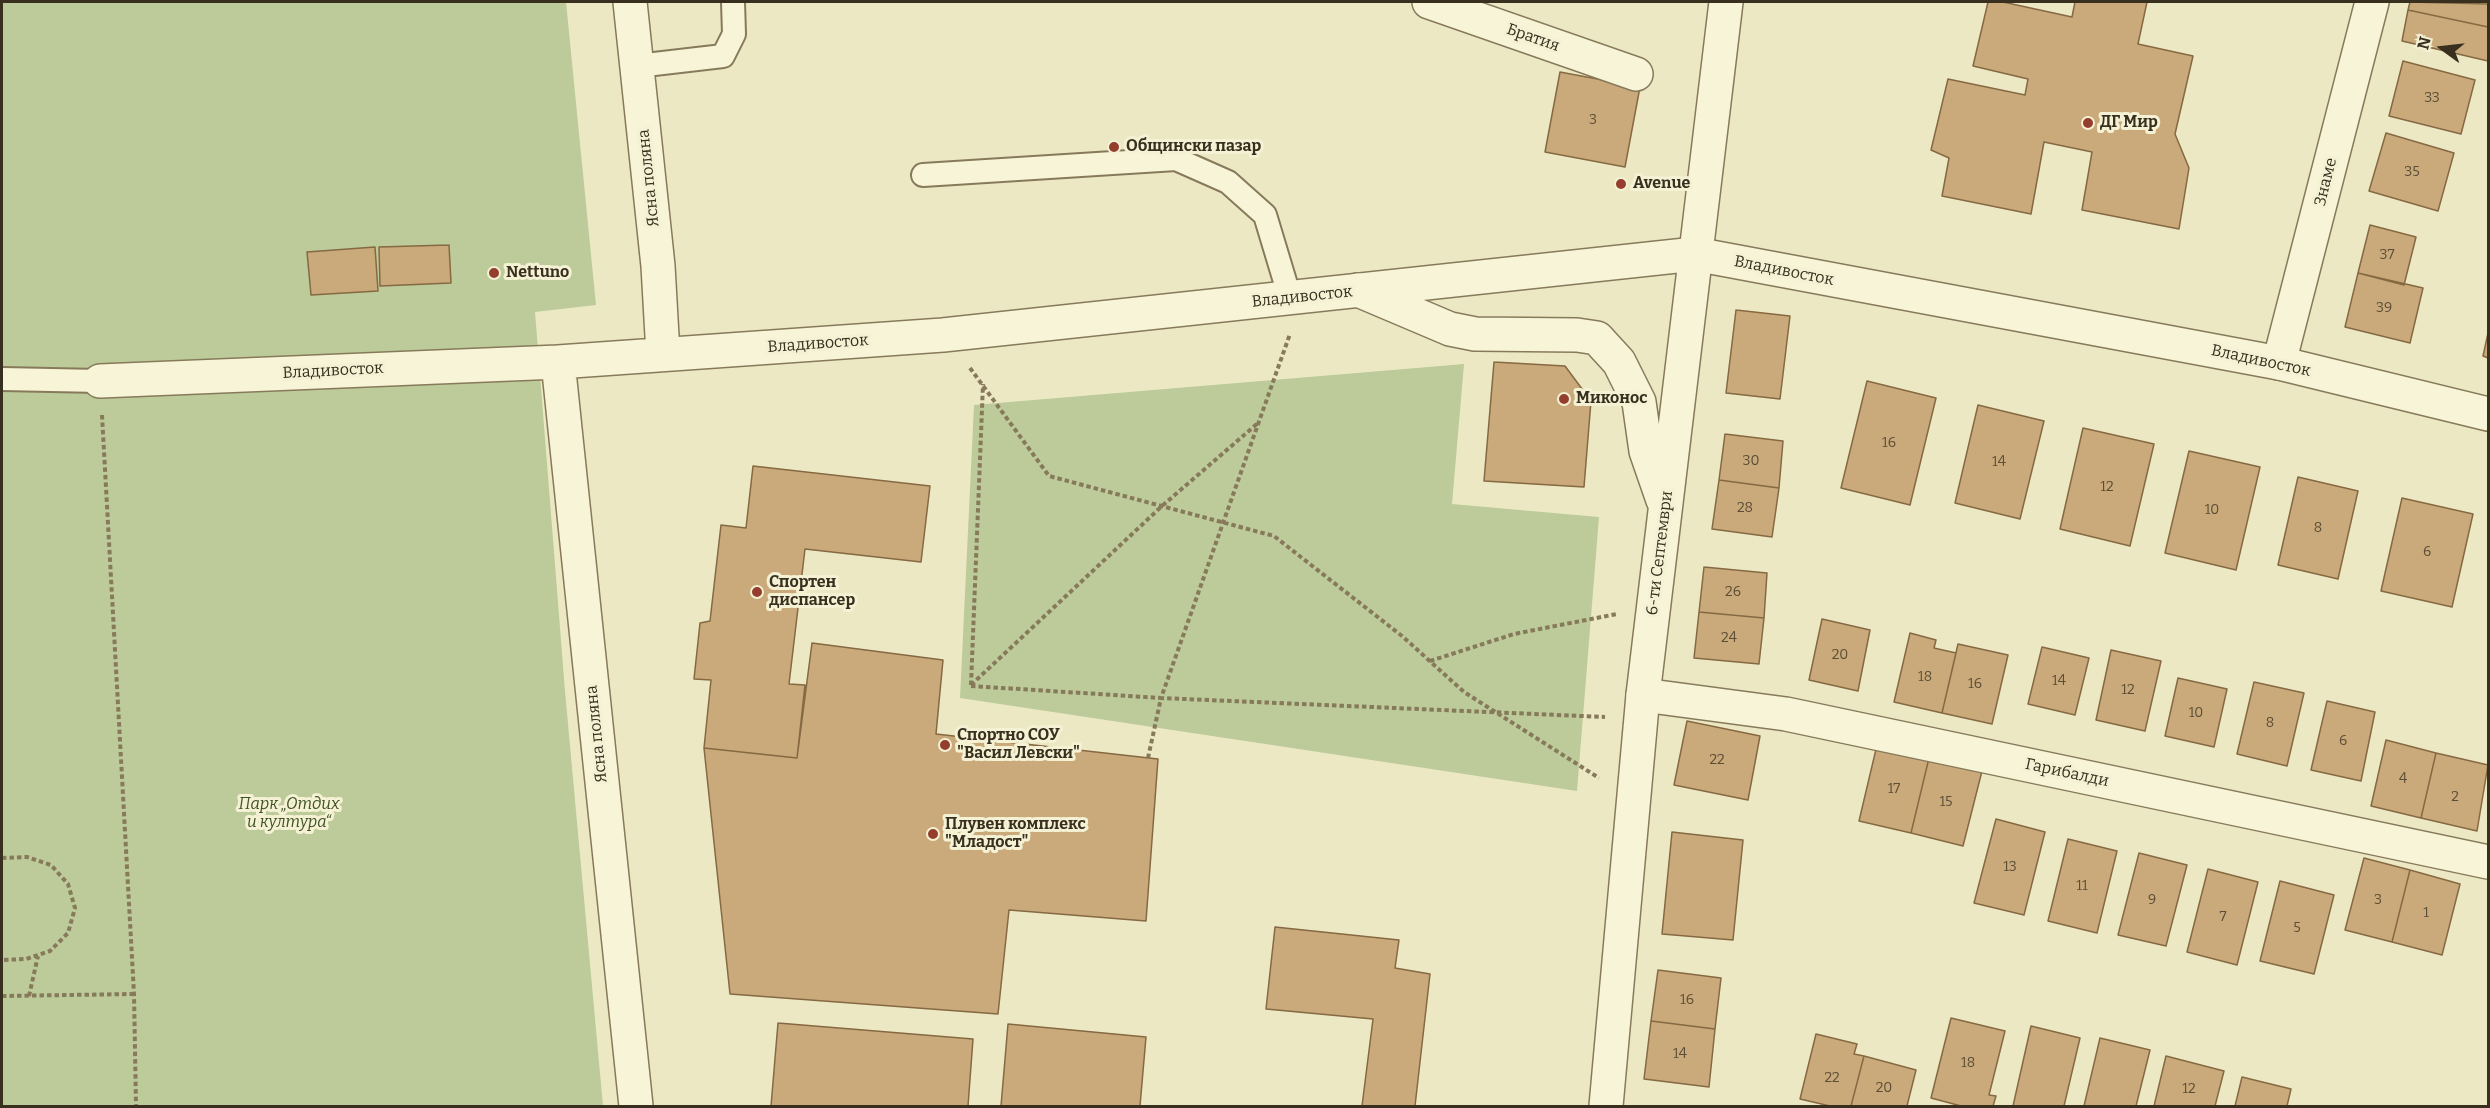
<!DOCTYPE html>
<meta charset="utf-8">
<style>
body{margin:0}
#map{position:relative;width:2490px;height:1108px;overflow:hidden;background:#ede8c4;font-family:Bitter,serif}
canvas{display:block}
.frame{position:absolute;inset:0;border:3px solid #382f1f;pointer-events:none}
.north{position:absolute;left:2412px;top:18px;width:60px;height:60px;-webkit-text-stroke:4px #f4f1d4;paint-order:stroke;rotate:285deg;font-size:16px;font-weight:700;line-height:24px;text-align:center;color:#382f1f}
.north::after{content:'';display:block;margin:auto;width:21px;height:27px;background:#382f1f;clip-path:polygon(50% 0,100% 100%,50% 72%,0 100%)}
</style>
<div id="map">
<canvas width="2490" height="1108"></canvas>
<div class="frame"></div>
<div class="north">N</div>
</div>
<script>
const c = document.querySelector('canvas').getContext('2d');
c.lineJoin = 'round';
function paint(path, color) { c.fillStyle = color; c.fill(path, 'evenodd'); }
const shape = rows => new Path2D(rows.map(r => 'M' + r).join(''));
function trace(path, color, width, dash) { c.strokeStyle = color; c.lineWidth = width; c.lineCap = dash ? 'butt' : 'round'; c.setLineDash(dash || []); c.stroke(path); }
function label(font, color, halo, rows, align = 'center') {
  c.font = font + ' Bitter,serif'; c.lineWidth = 6; c.setLineDash([]); c.textBaseline = 'middle'; c.strokeStyle = halo; c.fillStyle = color; for (const [text, x, y, turn = 0] of rows) {
    c.save(); c.translate(x, y); c.rotate((+turn || 0) * Math.PI / 180); c.textAlign = isNaN(turn) ? turn : align; if (halo) c.strokeText(text, 0, 0); c.fillText(text, 0, 0); c.restore();
  }
}
const green = shape([
 [2,2,566,2,596,305,535,312,565,691,603,1106,2,1106],
 [1464,364,1452,504,1599,517,1577,791,960,698,974,405]
]);
const building = shape([
 [1988,2,2003,2,2072,17,2075,2,2147,2,2138,44,2193,56,2175,134,2189,168,2179,229,2082,210,2092,152,2044,142,2031,214,1942,196,1949,158,1931,150,1948,79,2025,95,2028,79,1973,66,1988,2],
 [2410,2,2488,4,2488,27,2408,10,2410,2],
 [2408,10,2488,27,2488,61,2402,41,2408,10],
 [2403,61,2475,80,2461,134,2389,116,2403,61],
 [1560,72,1640,87,1625,167,1545,152,1560,72],
 [2386,133,2454,153,2438,211,2369,191,2386,133],
 [2370,225,2416,237,2404,285,2358,273,2370,225],
 [449,245,451,283,380,286,379,247,449,245],
 [375,247,378,291,311,295,307,252,375,247],
 [2358,273,2423,288,2410,343,2345,327,2358,273],
 [1736,310,1790,316,1780,399,1726,393,1736,310],
 [2488,333,2488,358,2483,356,2488,333],
 [1494,362,1565,366,1591,401,1584,487,1484,481,1494,362],
 [1867,381,1936,398,1910,505,1841,488,1867,381],
 [1978,405,2044,421,2020,519,1955,503,1978,405],
 [2083,428,2154,444,2130,546,2060,529,2083,428],
 [1725,434,1783,441,1779,488,1719,480,1725,434],
 [2189,451,2260,467,2236,570,2165,553,2189,451],
 [753,466,930,486,921,562,805,549,789,684,805,685,797,758,704,748,711,680,694,679,700,623,710,621,721,525,746,528,753,466],
 [2298,477,2358,491,2338,579,2278,565,2298,477],
 [1719,480,1779,488,1772,537,1712,529,1719,480],
 [2402,498,2473,514,2452,607,2381,591,2402,498],
 [1704,567,1767,573,1764,618,1699,612,1704,567],
 [1699,612,1764,618,1759,664,1694,658,1699,612],
 [1822,619,1870,630,1858,691,1809,680,1822,619],
 [1910,633,1936,640,1934,648,1956,653,1942,713,1894,702,1910,633],
 [812,643,943,660,936,734,1158,759,1146,921,1009,910,998,1014,730,994,704,748,797,758,812,643],
 [1958,644,2008,655,1992,724,1942,713,1958,644],
 [2042,647,2089,658,2075,715,2028,704,2042,647],
 [2111,650,2161,661,2145,731,2096,720,2111,650],
 [2178,678,2227,689,2214,747,2165,736,2178,678],
 [2254,682,2304,693,2287,766,2237,754,2254,682],
 [2327,701,2375,712,2361,781,2311,770,2327,701],
 [1687,721,1760,736,1748,800,1674,785,1687,721],
 [2386,740,2436,753,2421,818,2371,806,2386,740],
 [1877,745,1929,758,1911,833,1859,821,1877,745],
 [2436,753,2488,765,2477,831,2421,818,2436,753],
 [1929,758,1982,771,1963,846,1911,833,1929,758],
 [1996,819,2045,832,2024,915,1974,903,1996,819],
 [1672,832,1743,840,1733,940,1662,934,1672,832],
 [2068,839,2117,851,2097,933,2048,921,2068,839],
 [2139,853,2187,865,2166,946,2118,935,2139,853],
 [2364,858,2410,870,2392,942,2345,930,2364,858],
 [2208,869,2258,882,2237,965,2187,952,2208,869],
 [2410,870,2460,884,2442,955,2392,942,2410,870],
 [2280,881,2334,895,2314,974,2260,961,2280,881],
 [1275,927,1399,940,1395,968,1430,974,1415,1106,1362,1106,1373,1019,1266,1009,1275,927],
 [1658,970,1721,978,1715,1029,1651,1021,1658,970],
 [1951,1018,2005,1031,1989,1095,1996,1096,1993,1106,1961,1106,1931,1098,1951,1018],
 [1651,1021,1715,1029,1709,1087,1644,1079,1651,1021],
 [778,1023,973,1039,968,1106,771,1106,778,1023],
 [1008,1024,1146,1037,1140,1106,1001,1106,1008,1024],
 [2031,1026,2080,1038,2064,1106,2013,1106,2031,1026],
 [1816,1034,1857,1044,1854,1054,1864,1056,1851,1106,1830,1106,1800,1099,1816,1034],
 [2100,1038,2150,1050,2136,1106,2084,1106,2100,1038],
 [1864,1056,1916,1070,1907,1106,1851,1106,1864,1056],
 [2166,1056,2224,1071,2215,1106,2154,1106,2166,1056],
 [2242,1077,2291,1089,2287,1106,2235,1106,2242,1077]
]);
const path = shape([
 [970,368,1049,476,1274,536,1402,636,1464,692,1599,778],
 [102,415,134,994,136,1106],
 [1430,661,1514,634,1617,614],
 [971,685,1162,506,1258,423],
 [971,685,983,384],
 [971,686,1161,698,1290,334],
 [1148,758,1161,698,1605,717],
 [2,858,27,857,51,865,68,884,75,908,68,933,50,951,26,959,2,960],
 [2,996,134,994],
 [29,996,38,956]
]);
const service = shape([
 [637,66,723,56,734,34,733,2],
 [923,175,1176,159,1228,182,1265,215,1290,298],
 [2,379,100,381]
]);
const minor = shape([
 [630,2,658,266,663,354],
 [1429,2,1636,74],
 [558,362,636,1106],
 [2279,363,2372,2],
 [100,381,558,362,943,335,1695,254],
 [1643,695,1786,714,2488,862]
]);
const tertiary = shape([
 [1695,254,2279,363,2488,414],
 [1358,290,1450,329,1475,334,1577,335,1597,338,1619,362,1639,402,1646,451,1663,500],
 [1606,1106,1643,695,1726,2]
]);
const markers = [
 [2088,123,6,"#943f2d"],
 [1114,147,6,"#943f2d"],
 [1621,184,6,"#943f2d"],
 [494,273,6,"#943f2d"],
 [1564,399,6,"#943f2d"],
 [757,592,6,"#943f2d"],
 [945,745,6,"#943f2d"],
 [933,834,6,"#943f2d"]
];
const numberNames = [
 ["33",2432,98],
 ["3",1593,120],
 ["35",2412,172],
 ["37",2387,255],
 ["39",2384,308],
 ["16",1889,443],
 ["30",1751,461],
 ["14",1999,462],
 ["12",2107,487],
 ["28",1745,508],
 ["10",2212,510],
 ["8",2318,528],
 ["6",2427,552],
 ["26",1733,592],
 ["24",1729,638],
 ["20",1840,655],
 ["18",1925,677],
 ["14",2059,681],
 ["16",1975,684],
 ["12",2128,690],
 ["10",2196,713],
 ["8",2270,723],
 ["6",2343,741],
 ["22",1717,760],
 ["4",2403,779],
 ["17",1894,789],
 ["2",2455,797],
 ["15",1946,802],
 ["13",2010,867],
 ["11",2082,886],
 ["9",2152,900],
 ["3",2378,900],
 ["1",2426,913],
 ["7",2223,917],
 ["5",2297,928],
 ["16",1687,1000],
 ["14",1680,1054],
 ["18",1968,1063],
 ["22",1832,1078],
 ["20",1884,1088],
 ["12",2189,1089]
];
const streetNames = [
 ["Братия",1533,38,19],
 ["Ясна поляна",649,178,-96],
 ["Знаме",2326,182,-76],
 ["Владивосток",1784,271,11],
 ["Владивосток",1302,297,-6],
 ["Владивосток",818,344,-4],
 ["Владивосток",2261,361,12],
 ["Владивосток",333,371,-3],
 ["6-ти Септември",1660,553,-83],
 ["Ясна поляна",597,734,-96],
 ["Гарибалди",2067,773,12]
];
const poiNames = [
 ["ДГ Мир",2100,123],
 ["Общински пазар",1126,147],
 ["Avenue",1633,184],
 ["Nettuno",506,273],
 ["Миконос",1576,399],
 ["Спортен",769,583],
 ["диспансер",769,601],
 ["Спортно СОУ",957,736],
 ["\"Васил Левски\"",957,754],
 ["Плувен комплекс",945,825],
 ["\"Младост\"",945,843]
];
const parkNames = [
 ["Парк „Отдих",289,805],
 ["и култура“",289,823]
];
paint(green, '#bccb99');
paint(building, '#caaa7b');
trace(building, '#856942', 1.5);
trace(service, '#877a5b', 26);
trace(minor, '#877a5b', 36);
trace(tertiary, '#877a5b', 36);
trace(path, '#877a5b', 4, [4.5, 3]);
trace(service, '#f8f4d7', 22);
trace(minor, '#f8f4d7', 33);
trace(tertiary, '#f8f4d7', 33);
for (const [x, y, r, color] of markers) { const dot = new Path2D(); dot.arc(x, y, r, 0, 2 * Math.PI); c.fillStyle = color; c.fill(dot); trace(dot, '#f4f1d4', 2); }
label('14px', '#5c4e36', null, numberNames);
label('16px', '#382f1f', '#f4f1d4', streetNames);
label('bold 16px', '#382f1f', '#f4f1d4', poiNames, 'left');
label('italic 16px', '#405326', '#f4f1d4', parkNames);
</script>
